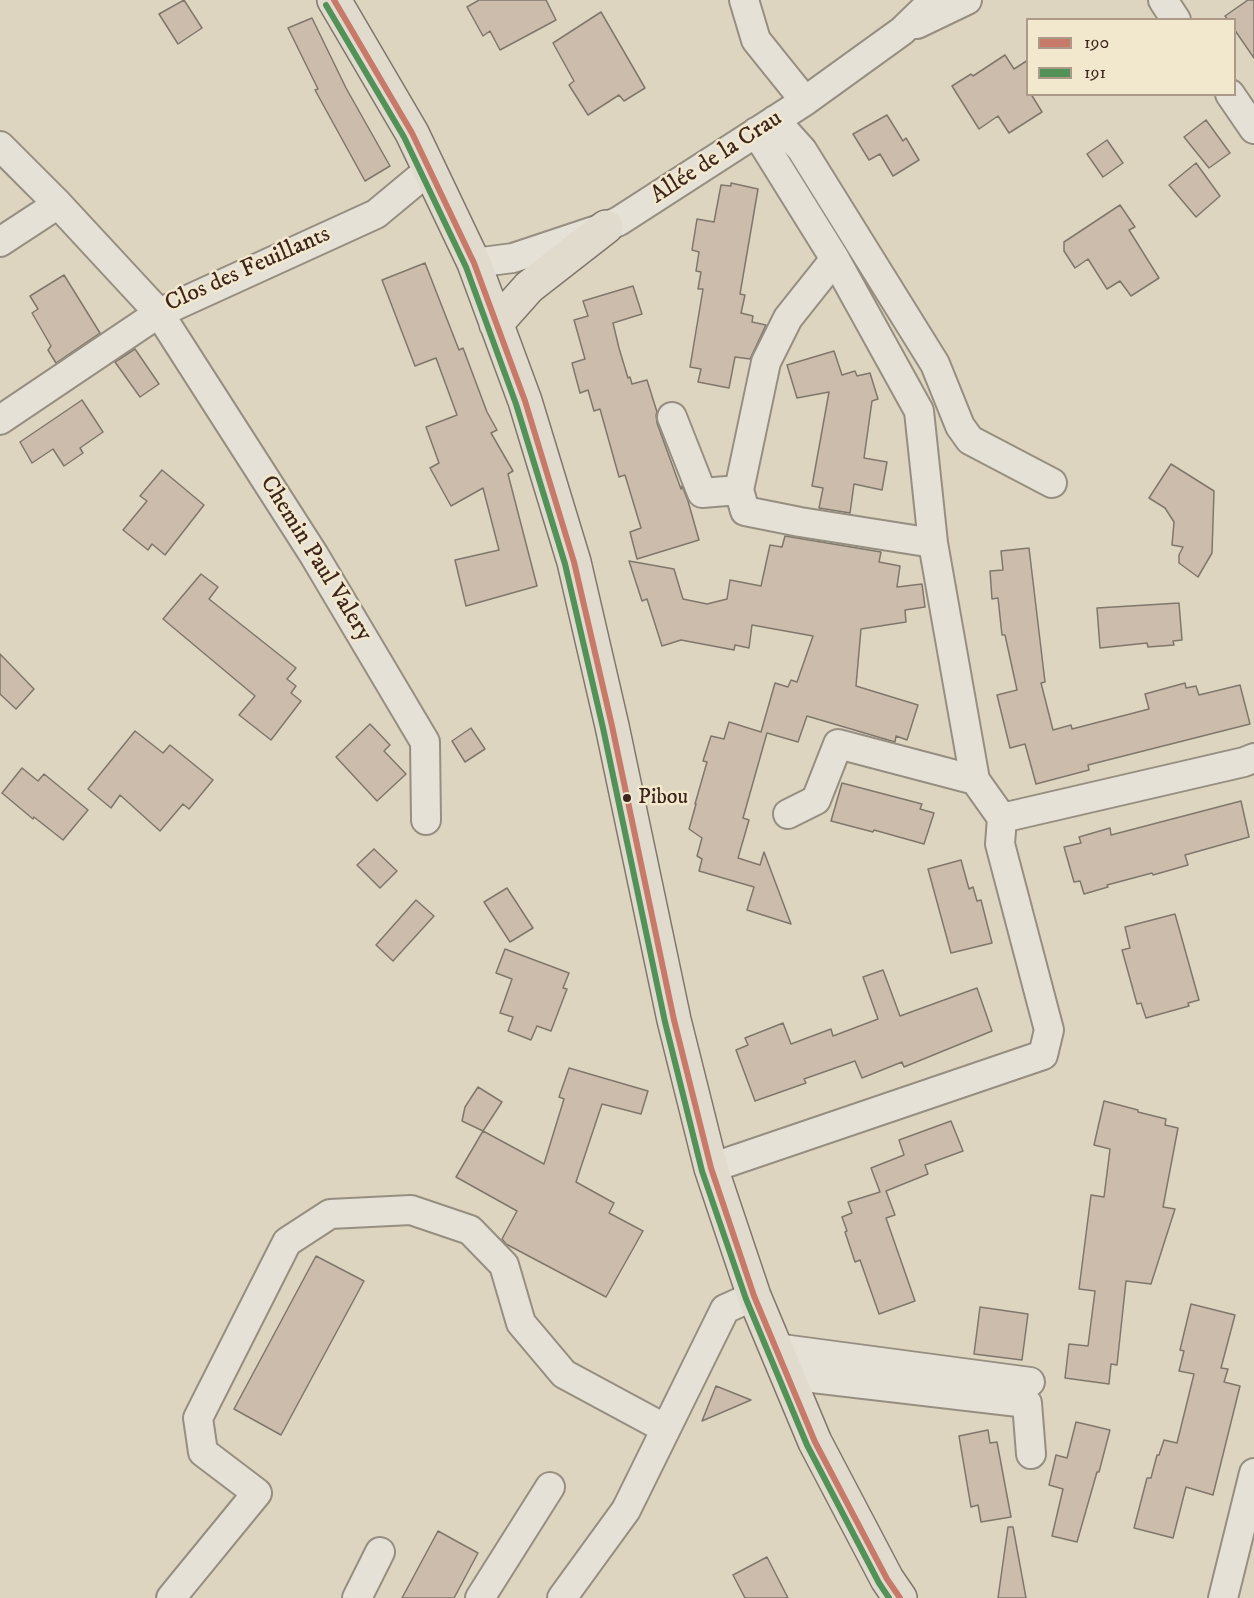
<!DOCTYPE html>
<meta charset="utf-8">
<style>
body{margin:0}
#map{position:relative;width:1254px;height:1598px;overflow:hidden;background:#ded5c0;font-family:"IM FELL DW Pica",serif}
canvas{display:block}
.legend{position:absolute;left:1026px;top:18px;width:210px;height:78px;box-sizing:border-box;background:#f2e8ce;border:2px solid #aa9a87;margin:0;padding:8px 10px;list-style:none;font-size:18px;color:#3d251d}
.legend li{display:flex;align-items:center;gap:12px;height:30px}
.legend b{width:30px;border:2px solid #aa9a87}
</style>
<div id="map">
<canvas width="1254" height="1598"></canvas>
<ul class="legend">
<li><b style="height:8px;background:#c87a6a"></b>190</li>
<li><b style="height:8px;background:#529258"></b>191</li>
</ul>
</div>
<script>
const c = document.querySelector('canvas').getContext('2d');
c.lineJoin = 'round';
function paint(path, color) { c.fillStyle = color; c.fill(path, 'evenodd'); }
const shape = rows => new Path2D(rows.map(r => 'M' + r).join(''));
function trace(path, color, width, dash) { c.strokeStyle = color; c.lineWidth = width; c.lineCap = dash ? 'butt' : 'round'; c.setLineDash(dash || []); c.stroke(path); }
function label(font, color, halo, rows, align = 'center') {
  c.font = font + ' "IM FELL DW Pica",serif'; c.lineWidth = 5; c.setLineDash([]); c.textBaseline = 'middle'; c.strokeStyle = halo; c.fillStyle = color; for (const [text, x, y, turn = 0] of rows) {
    c.save(); c.translate(x, y); c.rotate((+turn || 0) * Math.PI / 180); c.textAlign = isNaN(turn) ? turn : align; if (halo) c.strokeText(text, 0, 0); c.fillText(text, 0, 0); c.restore();
  }
}
const building = shape([
 [184,0,202,28,178,44,159,14,184,0],
 [479,0,546,0,556,20,500,50,490,31,483,36,467,7,479,0],
 [1248,0,1254,0,1254,58,1234,29,1234,20,1228,20,1225,16,1248,0],
 [601,12,645,88,624,101,619,95,588,115,569,85,574,81,553,43,601,12],
 [312,18,346,88,390,166,365,181,315,90,318,89,288,28,312,18],
 [1005,55,1014,69,1028,60,1028,94,1031,94,1042,112,1009,133,998,116,979,129,952,86,971,74,973,76,1005,55],
 [887,115,903,141,906,138,919,160,893,176,880,154,869,160,853,134,887,115],
 [1206,120,1230,153,1209,168,1184,137,1206,120],
 [1107,140,1123,163,1103,177,1087,154,1107,140],
 [1196,163,1220,196,1196,217,1169,185,1196,163],
 [731,183,758,189,740,294,745,295,741,313,753,316,752,322,766,325,750,359,735,357,729,388,698,382,701,369,690,367,703,289,698,289,701,272,696,271,699,252,692,250,697,219,714,222,721,185,731,186,731,183],
 [1120,205,1135,227,1129,230,1159,278,1131,296,1120,281,1107,289,1088,259,1075,268,1064,251,1064,242,1120,205],
 [425,263,459,350,463,348,487,412,497,430,491,433,513,471,508,474,537,586,466,606,455,560,499,550,483,488,451,506,430,468,439,463,426,427,457,415,436,358,415,366,382,280,425,263],
 [64,275,100,333,56,363,48,350,51,346,32,313,38,309,30,296,64,275],
 [633,286,642,314,613,323,619,348,628,378,630,377,632,384,647,380,657,412,656,415,657,423,681,489,682,486,688,501,699,540,637,559,630,532,641,528,625,475,619,477,600,409,594,411,588,390,580,393,572,363,585,359,574,320,588,316,583,301,633,286],
 [135,349,159,384,140,397,115,362,135,349],
 [834,351,842,375,855,371,857,376,870,373,878,399,872,401,864,458,887,462,882,490,854,484,850,513,819,508,823,488,812,486,829,392,797,398,787,365,834,351],
 [82,400,103,432,80,448,83,453,64,466,53,449,32,463,20,442,82,400],
 [1171,464,1214,491,1212,553,1198,577,1179,563,1179,555,1183,547,1172,545,1174,522,1165,508,1149,498,1171,464],
 [162,470,204,505,165,555,152,544,148,550,123,530,147,501,140,496,162,470],
 [785,536,881,552,879,562,900,566,897,587,922,584,925,607,905,610,906,622,861,629,856,686,918,705,907,740,896,736,895,742,807,716,798,742,767,733,743,818,749,820,738,858,760,865,764,852,791,924,747,910,754,887,699,871,702,859,697,856,702,838,689,829,696,804,695,804,707,762,703,761,711,736,724,739,729,722,761,732,775,683,788,687,791,680,797,682,813,636,752,625,749,648,735,645,734,650,681,640,662,646,647,599,642,601,629,561,674,569,683,599,707,604,727,599,730,580,761,586,770,545,782,547,785,536],
 [1029,548,1045,682,1041,683,1053,730,1071,725,1072,729,1149,709,1145,694,1185,683,1186,688,1196,686,1199,695,1240,685,1250,724,1088,765,1089,770,1036,784,1025,744,1010,748,997,695,1017,690,1005,635,1002,635,998,598,992,599,990,571,1003,570,1001,551,1029,548],
 [201,574,218,587,209,599,296,668,287,679,296,686,291,693,301,701,271,740,239,715,255,696,163,619,201,574],
 [1179,603,1182,640,1173,641,1174,645,1148,647,1147,643,1100,648,1097,608,1179,603],
 [0,654,34,689,16,709,0,694,0,654],
 [370,724,390,745,384,751,406,774,377,801,336,757,370,724],
 [471,728,485,749,465,762,452,741,471,728],
 [135,731,163,753,170,745,213,780,189,809,183,804,160,831,120,795,111,808,88,789,135,731],
 [22,768,38,781,44,774,88,810,63,840,34,817,33,819,2,793,22,768],
 [842,783,922,804,920,809,934,813,924,844,874,830,873,832,831,821,842,783],
 [1241,801,1249,837,1185,855,1188,865,1153,875,1152,873,1107,885,1108,887,1084,894,1080,881,1074,882,1064,847,1081,843,1079,837,1110,828,1111,835,1241,801],
 [374,849,397,871,380,888,357,865,374,849],
 [961,860,969,889,973,887,977,901,981,900,992,943,951,953,928,869,961,860],
 [507,888,533,928,510,942,484,902,507,888],
 [416,900,434,916,393,961,376,945,416,900],
 [1175,914,1199,1000,1188,1003,1189,1006,1146,1018,1141,1003,1137,1004,1122,950,1130,948,1125,927,1175,914],
 [505,949,569,973,563,988,567,989,551,1031,537,1026,531,1040,508,1031,513,1017,500,1013,512,979,496,973,505,949],
 [883,970,900,1016,977,988,992,1031,904,1067,902,1062,862,1078,855,1061,804,1079,806,1083,755,1101,736,1050,748,1045,745,1038,783,1023,791,1044,831,1029,833,1036,878,1019,863,977,883,970],
 [569,1068,648,1091,641,1114,602,1104,576,1182,614,1203,609,1213,643,1231,606,1297,506,1244,502,1239,517,1211,456,1177,483,1131,462,1121,465,1107,478,1087,502,1102,483,1131,544,1164,564,1099,559,1097,569,1068],
 [1104,1101,1138,1110,1138,1112,1166,1119,1165,1125,1178,1128,1163,1207,1175,1209,1151,1284,1126,1281,1117,1365,1111,1364,1109,1384,1065,1378,1069,1344,1088,1346,1095,1291,1079,1289,1091,1195,1104,1197,1110,1149,1094,1145,1104,1101],
 [951,1121,963,1151,925,1165,928,1174,886,1191,895,1215,886,1218,915,1301,879,1314,860,1260,855,1262,845,1232,847,1231,842,1217,852,1213,848,1202,880,1192,871,1168,904,1155,899,1140,951,1121],
 [316,1256,364,1281,281,1435,234,1409,316,1256],
 [1191,1304,1235,1315,1221,1368,1228,1369,1224,1382,1240,1386,1213,1495,1186,1487,1173,1538,1134,1528,1147,1478,1151,1478,1157,1455,1159,1455,1164,1440,1177,1443,1194,1374,1179,1371,1184,1351,1180,1350,1191,1304],
 [980,1307,1028,1314,1022,1360,974,1354,980,1307],
 [716,1386,751,1400,702,1421,716,1386],
 [1076,1422,1110,1430,1099,1472,1097,1472,1077,1542,1052,1536,1063,1489,1049,1485,1056,1455,1067,1458,1076,1422],
 [988,1430,990,1443,997,1442,1011,1517,981,1522,978,1505,971,1507,959,1436,988,1430],
 [1008,1527,1013,1527,1026,1598,998,1598,1008,1527],
 [438,1531,478,1553,454,1598,402,1598,438,1531],
 [767,1557,788,1598,745,1598,733,1575,767,1557]
]);
const minor = shape([
 [744,0,756,40,805,101],
 [1163,0,1176,20],
 [917,24,967,0],
 [1230,94,1254,129],
 [775,120,802,150,935,364,960,426,970,440,1052,483],
 [756,132,835,259,919,411,933,543,800,522,745,511,739,490,766,362,788,318,835,259],
 [0,146,58,204,159,313,376,214,429,170],
 [0,242,58,204],
 [474,263,513,258,606,227,619,221,805,101,902,31,934,0],
 [672,417,702,493,739,490],
 [0,420,159,313,314,555,425,742,426,820],
 [933,543,975,780],
 [1002,818,1244,762,1254,758],
 [711,1168,1043,1055,1049,1030,1000,844,1002,818,975,780,838,744,816,800,788,814],
 [775,1348,1030,1382],
 [787,1375,1027,1403,1031,1454],
 [171,1598,257,1493,203,1452,198,1418,287,1242,330,1214,411,1210,470,1230,504,1265,521,1323,564,1374,666,1429],
 [357,1598,380,1552],
 [480,1598,550,1487],
 [562,1598,626,1510,725,1309,754,1296],
 [1223,1598,1254,1473]
]);
const major = shape([
 [334,0,412,133,474,263,525,401,574,562,612,726,674,1020,711,1168,754,1296,815,1442,887,1579,900,1598],
 [496,324,529,287,606,227]
]);
const bus1 = shape([
 [334,0,412,133,474,263,525,401,574,562,612,726,674,1020,711,1168,754,1296,815,1442,887,1579,900,1598]
]);
const bus2 = shape([
 [326,5,404,137,466,267,516,404,565,564,603,728,665,1022,702,1171,746,1299,807,1445,879,1583,889,1598]
]);
const markers = [
 [627,798,5,"#3d251d"]
];
const busNames = [
 ["Pibou",638,798]
];
const streetNames = [
 ["Allée de la Crau",717,158,-33],
 ["Clos des Feuillants",248,270,-24],
 ["Chemin Paul Valery",315,559,58]
];
paint(building, '#cbbcab');
trace(building, '#80776c', 1.5);
trace(minor, '#968e81', 32);
trace(major, '#80776c', 36);
trace(minor, '#e5e1d6', 28);
trace(major, '#e1dbce', 33);
trace(bus1, '#c87a6a', 6);
trace(bus2, '#529258', 6);
for (const [x, y, r, color] of markers) { const dot = new Path2D(); dot.arc(x, y, r, 0, 2 * Math.PI); c.fillStyle = color; c.fill(dot); trace(dot, '#f2e8ce', 2); }
label('22px', '#3d251d', '#f2e8ce', busNames, 'left');
label('24px', '#3d251d', '#f2e8ce', streetNames);
</script>
